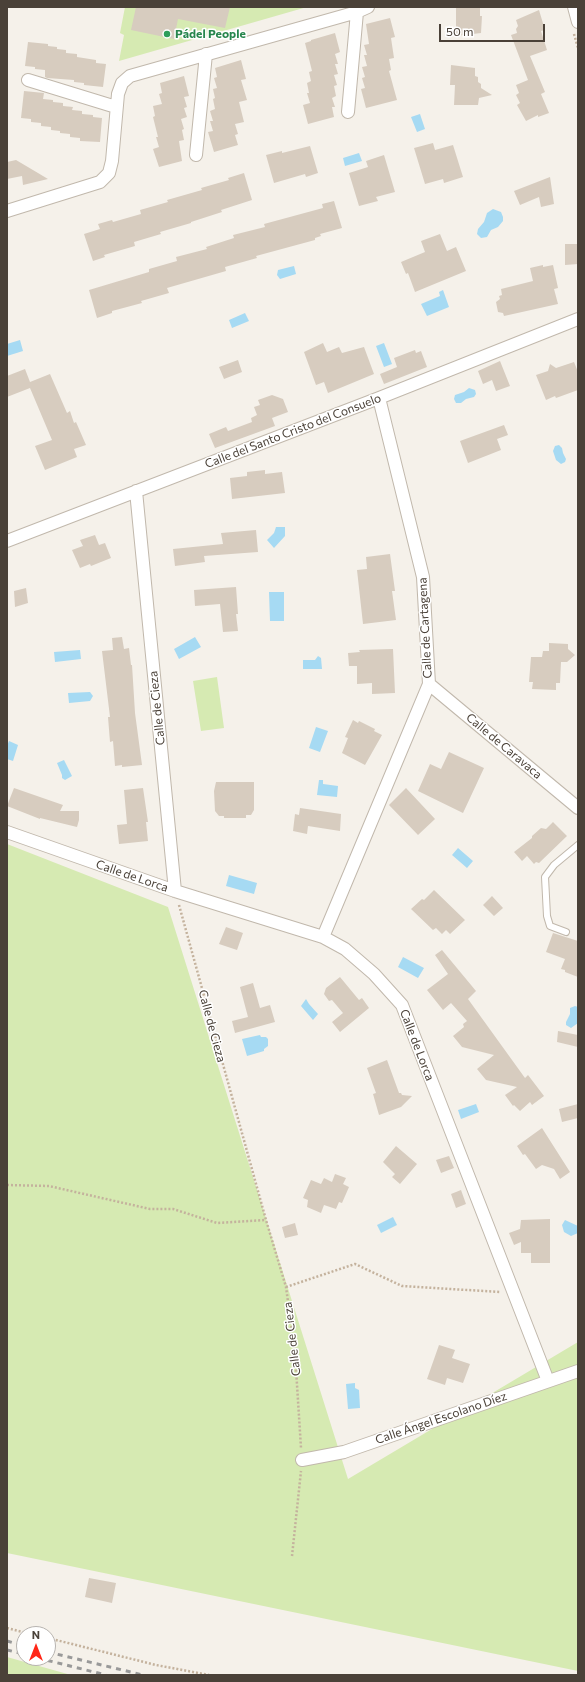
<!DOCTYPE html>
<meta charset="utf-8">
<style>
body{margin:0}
#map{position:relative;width:585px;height:1682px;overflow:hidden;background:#f5f1ea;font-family:Commissioner,sans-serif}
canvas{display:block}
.frame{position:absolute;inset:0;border:8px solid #4a4138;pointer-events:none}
.north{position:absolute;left:16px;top:1626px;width:40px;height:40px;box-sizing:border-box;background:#fff;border:1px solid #b7b3af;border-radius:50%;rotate:0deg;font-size:11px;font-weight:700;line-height:16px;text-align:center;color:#4a4138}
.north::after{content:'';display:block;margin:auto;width:14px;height:18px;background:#ff2617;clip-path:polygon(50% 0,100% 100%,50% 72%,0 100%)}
.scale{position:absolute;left:439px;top:24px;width:106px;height:18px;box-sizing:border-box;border:2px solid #4a4138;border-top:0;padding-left:5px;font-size:12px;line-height:14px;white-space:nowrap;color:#4a4138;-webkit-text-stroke:3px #fff;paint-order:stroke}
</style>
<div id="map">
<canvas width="585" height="1682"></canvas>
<div class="frame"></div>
<div class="north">N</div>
<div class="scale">50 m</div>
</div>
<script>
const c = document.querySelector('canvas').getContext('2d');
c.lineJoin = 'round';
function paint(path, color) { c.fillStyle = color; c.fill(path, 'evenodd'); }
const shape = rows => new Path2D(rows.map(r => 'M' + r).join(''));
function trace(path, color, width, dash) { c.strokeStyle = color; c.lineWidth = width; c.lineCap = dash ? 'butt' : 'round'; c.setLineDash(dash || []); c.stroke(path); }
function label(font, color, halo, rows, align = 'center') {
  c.font = font + ' Commissioner,sans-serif'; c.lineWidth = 3; c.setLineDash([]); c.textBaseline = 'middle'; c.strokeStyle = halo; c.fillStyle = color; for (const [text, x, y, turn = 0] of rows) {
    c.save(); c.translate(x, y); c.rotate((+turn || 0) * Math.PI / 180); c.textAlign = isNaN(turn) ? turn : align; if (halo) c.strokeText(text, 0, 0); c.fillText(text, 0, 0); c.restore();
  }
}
const green = shape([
 [125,7,307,7,119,61,124,35,120,33],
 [217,677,224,728,201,731,193,681],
 [7,844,168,907,348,1479,578,1342,578,1671,7,1553],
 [7,1657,71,1675,7,1675]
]);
const water = shape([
 [420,114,425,129,417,132,411,117],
 [359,153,362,161,345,166,343,158],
 [493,209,501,212,503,217,503,221,498,227,491,230,487,237,481,238,477,234,478,229,484,222,487,213],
 [294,266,296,274,280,279,277,275,278,270],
 [443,290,449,307,427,316,421,304,440,296,439,292],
 [245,313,249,321,232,328,229,320],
 [20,340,23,351,7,356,7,344],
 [384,343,392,364,384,367,376,346],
 [469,388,475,390,476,394,474,397,466,399,461,403,456,403,454,399,455,395,464,392],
 [559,445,562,448,563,453,566,459,565,462,561,464,556,460,553,451,555,446],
 [276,527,285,527,285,536,274,548,267,540,274,533],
 [269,592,284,592,284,621,270,621],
 [195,637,201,647,179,659,174,649],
 [80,650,81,659,55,662,54,652],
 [318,656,321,658,322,669,303,669,303,660,315,660],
 [90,692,93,696,90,701,69,703,68,693],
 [316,727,328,731,320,752,309,748],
 [9,741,18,745,13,761,7,759,7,746],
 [64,760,72,776,65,780,62,778,62,775,57,763],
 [319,780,323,780,323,784,338,786,337,797,317,795],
 [458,848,473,861,467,868,452,855],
 [229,875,257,883,254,894,226,886],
 [403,957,424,968,418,978,398,967],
 [306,999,309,1004,318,1014,313,1020,301,1006],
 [575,1006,578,1007,578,1023,571,1028,566,1025,566,1022,570,1014,570,1008],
 [260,1035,261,1037,266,1037,268,1039,268,1046,264,1049,264,1051,247,1056,242,1039],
 [476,1104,479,1112,461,1119,458,1110],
 [393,1217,397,1225,381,1233,377,1225],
 [565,1220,578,1226,578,1233,571,1236,564,1232,562,1225],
 [355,1383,355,1388,359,1390,360,1408,348,1409,346,1384]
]);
const building = shape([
 [136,7,230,7,225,28,178,19,174,39,131,30],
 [456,7,480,7,480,16,482,16,481,33,456,36],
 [539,10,545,30,541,31,547,50,530,56,545,92,541,94,549,113,538,117,538,115,526,121,517,105,520,103,516,95,519,93,516,85,528,80,511,35,517,33,516,29,518,26,516,20],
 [390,18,395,37,391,38,394,58,389,59,391,70,389,71,397,100,366,108,361,89,365,88,362,78,365,77,362,67,367,66,364,55,367,55,364,45,369,44,366,24],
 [335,33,340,52,335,54,338,64,335,64,338,74,334,75,337,85,334,86,336,96,332,98,335,107,332,107,334,117,308,124,303,105,310,103,307,93,309,93,307,83,311,81,309,72,312,71,305,43,311,41,311,40],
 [28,42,48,44,48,46,57,47,57,49,66,50,66,53,77,54,77,57,96,60,96,63,106,64,103,87,84,85,84,83,74,82,74,80,47,78,45,77,45,70,35,69,35,67,25,66],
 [241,60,246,79,241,80,247,100,239,102,244,122,235,124,238,134,235,135,238,145,214,152,208,132,213,131,210,121,213,121,210,111,215,109,213,99,215,98,213,89,217,88,214,78,217,77,215,68],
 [451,65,475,68,475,76,478,77,478,82,481,84,481,88,492,95,479,98,478,105,454,105,455,85,450,85],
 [184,76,189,96,184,97,187,107,184,108,187,117,181,119,184,129,182,130,184,140,179,141,182,161,159,167,153,149,159,147,156,137,158,137,153,117,155,116,153,106,162,104,159,94,162,93,160,83],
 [24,91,44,93,43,99,53,100,53,102,63,103,63,106,73,107,72,110,82,111,82,114,93,115,93,117,102,118,100,142,80,141,80,138,70,137,70,134,60,133,60,131,51,130,51,127,41,126,41,123,31,122,31,119,21,118],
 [433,143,435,150,453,145,463,177,444,183,443,179,425,184,414,148],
 [310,146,318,173,306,177,305,174,274,183,266,155,282,151,282,153],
 [384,155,395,192,376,197,378,201,359,206,349,173,368,167,366,161],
 [16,160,38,173,48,179,23,185,22,176,7,179,7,162],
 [244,173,252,200,221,210,222,212,191,222,191,223,160,232,161,234,134,242,135,246,104,255,105,257,93,261,84,234,100,229,98,224,112,220,113,222,141,214,140,210,168,202,167,200,202,190,201,188,229,180,228,178],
 [550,177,554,204,541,207,539,197,520,205,514,191],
 [334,201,342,228,320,234,321,236,315,238,315,240,256,256,257,258,225,267,226,271,167,288,169,293,141,301,142,303,112,311,112,313,97,318,89,290,149,272,149,269,177,261,176,257,207,249,206,247,234,238,233,235,265,227,264,224,323,208,322,204],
 [440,234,447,251,456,247,466,271,415,292,408,273,406,274,401,262,425,252,421,241],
 [565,244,578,244,578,264,565,265],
 [543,265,543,267,553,265,558,288,554,289,558,304,504,316,503,313,498,312,496,302,500,299,499,296,502,295,501,289,533,281,530,268],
 [323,343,327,352,339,347,342,353,364,347,374,374,328,393,324,382,316,385,304,352],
 [415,350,416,353,421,351,427,367,384,384,380,374,397,367,394,358],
 [238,360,242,372,224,379,219,367],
 [500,361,510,386,496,391,492,380,483,384,478,371],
 [574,362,578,372,578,390,556,398,555,396,546,400,536,375,548,371,550,364,556,368],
 [25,369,30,382,50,374,67,413,70,411,74,423,76,422,86,445,74,449,77,457,45,470,35,446,52,440,30,388,7,397,7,376],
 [272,395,283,399,288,412,272,418,275,426,215,448,209,434,226,427,228,431,252,422,251,418,257,415,254,407,260,405,258,400],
 [504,425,508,435,497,439,501,450,468,463,460,441],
 [265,470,265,474,282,472,285,493,232,499,230,478,247,476,247,472],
 [256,530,258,552,204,556,205,562,175,566,173,549,223,544,221,533],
 [95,535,99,545,105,543,111,558,91,566,90,564,80,568,72,550,83,546,80,540],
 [390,554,395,591,392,591,396,620,363,624,357,570,367,569,366,557],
 [236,587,238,614,236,614,238,631,223,632,220,604,195,606,194,590],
 [26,588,28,603,15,607,14,591],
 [122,637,124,649,129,648,131,665,132,665,135,713,142,765,122,767,122,765,115,766,113,741,110,742,108,717,110,717,102,651,113,650,112,638],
 [549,643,568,644,568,649,575,655,567,662,561,662,560,683,556,683,556,690,532,689,533,682,529,682,531,657,542,657,543,651,549,651],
 [393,649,395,693,372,694,372,683,357,684,357,666,349,666,348,653,360,652,359,650],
 [353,720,358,723,359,721,375,729,374,731,382,735,365,765,342,753,348,738,345,737],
 [449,752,484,768,463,813,418,791,430,764,441,769],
 [216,782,254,782,254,810,251,815,246,815,246,818,224,818,224,816,219,816,215,811,214,791],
 [14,788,63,805,60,811,79,811,79,820,77,827,40,818,40,819,7,806],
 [143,788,148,822,146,822,148,841,119,844,117,825,127,824,124,790],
 [406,788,435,819,418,835,389,805],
 [300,808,341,814,340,831,308,826,307,834,293,831,295,814,299,815],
 [553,822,567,836,539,863,536,862,534,864,527,856,522,861,514,852,532,838,532,836,541,828,546,829],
 [434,890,465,920,450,934,446,930,442,934,436,928,433,930,411,909,422,899,424,900],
 [492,896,503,908,494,916,483,905],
 [226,927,243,933,237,950,219,944],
 [553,933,578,941,578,977,565,972,565,970,561,969,565,959,546,952],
 [442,950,476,991,468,999,525,1078,528,1075,544,1096,532,1105,530,1102,520,1111,514,1105,513,1106,505,1095,517,1087,486,1080,477,1069,494,1055,462,1047,453,1036,464,1027,463,1024,467,1021,451,1003,443,1010,427,990,448,974,435,955],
 [340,977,359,1000,362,998,369,1008,340,1032,332,1022,343,1013,332,1000,329,1001,324,994,326,988],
 [253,983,260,1008,270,1005,275,1022,235,1033,232,1021,248,1017,240,987],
 [558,1031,578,1035,578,1047,557,1042],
 [387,1060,399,1093,401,1093,402,1095,412,1096,401,1107,379,1115,373,1094,376,1093,367,1068],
 [578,1104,578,1118,562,1122,559,1109],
 [542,1128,570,1172,560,1179,554,1169,542,1165,536,1169,525,1154,523,1155,517,1146],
 [396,1146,417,1164,400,1184,392,1177,395,1174,383,1162],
 [449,1156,454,1168,441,1173,436,1160],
 [335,1174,346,1178,343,1184,349,1187,342,1203,339,1202,336,1209,324,1205,321,1213,307,1207,308,1200,303,1198,311,1180,321,1184,324,1178,332,1182],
 [461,1190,466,1204,456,1208,451,1194],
 [550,1219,550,1263,531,1263,531,1253,521,1253,521,1242,514,1245,509,1233,520,1229,521,1220],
 [295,1223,298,1235,285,1238,282,1227],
 [439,1345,455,1350,452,1358,470,1364,463,1383,447,1378,445,1385,427,1379],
 [89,1578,116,1583,112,1603,85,1597]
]);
const path = shape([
 [574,34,578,48],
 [179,905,266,1220,286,1287,295,1353,301,1448],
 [7,1185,49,1186,150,1209,173,1209,217,1223,266,1220],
 [286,1287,355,1264,402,1286,500,1292],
 [292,1556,301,1471],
 [7,1628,30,1634],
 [48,1638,156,1665,209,1675]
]);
const service = shape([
 [566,932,550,926,547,916,545,877,554,865,578,845]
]);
const minor = shape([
 [574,7,578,22],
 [28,80,116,107],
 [348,112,357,12],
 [196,155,206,54],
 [7,211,100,182,109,173,112,161,118,94,122,83,130,76,357,12,368,7],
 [136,491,175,891],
 [7,541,379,398,578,319],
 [429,684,578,808],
 [7,832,175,891,323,937,345,949,374,974,402,1005,548,1381],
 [323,937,429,684,423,577,379,398],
 [302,1460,344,1452,578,1371]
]);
const rail = shape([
 [7,1641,24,1646],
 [7,1650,24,1654],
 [48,1652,143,1675],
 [38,1658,106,1675]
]);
const markers = [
 [167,34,4,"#2e9e5b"]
];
const leisureNames = [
 ["Pádel People",175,34]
];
const streetNames = [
 ["Calle del Santo Cristo del Consuelo",293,431,-21],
 ["Calle de Cartagena",425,628,-93],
 ["Calle de Cieza",157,708,-96],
 ["Calle de Caravaca",504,746,40],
 ["Calle de Lorca",132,876,19],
 ["Calle de Cieza",212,1026,75],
 ["Calle de Lorca",417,1045,69],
 ["Calle de Cieza",292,1339,-97],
 ["Calle Ángel Escolano Díez",441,1418,-19]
];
paint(green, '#d6eab2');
paint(water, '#a6daf3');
paint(building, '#d7ccbf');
trace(service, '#c1b8ac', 8);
trace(minor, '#c1b8ac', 14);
trace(path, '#c4b29d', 2.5, [2, 2]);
trace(service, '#fff', 6);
trace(minor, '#fff', 12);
trace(rail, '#999', 3, [5, 5]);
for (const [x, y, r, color] of markers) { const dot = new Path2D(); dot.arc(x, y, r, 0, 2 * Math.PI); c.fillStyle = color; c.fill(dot); trace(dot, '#fff', 1.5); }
label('bold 12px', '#27864d', '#fff', leisureNames, 'left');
label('12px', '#4a4138', '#fff', streetNames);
</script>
